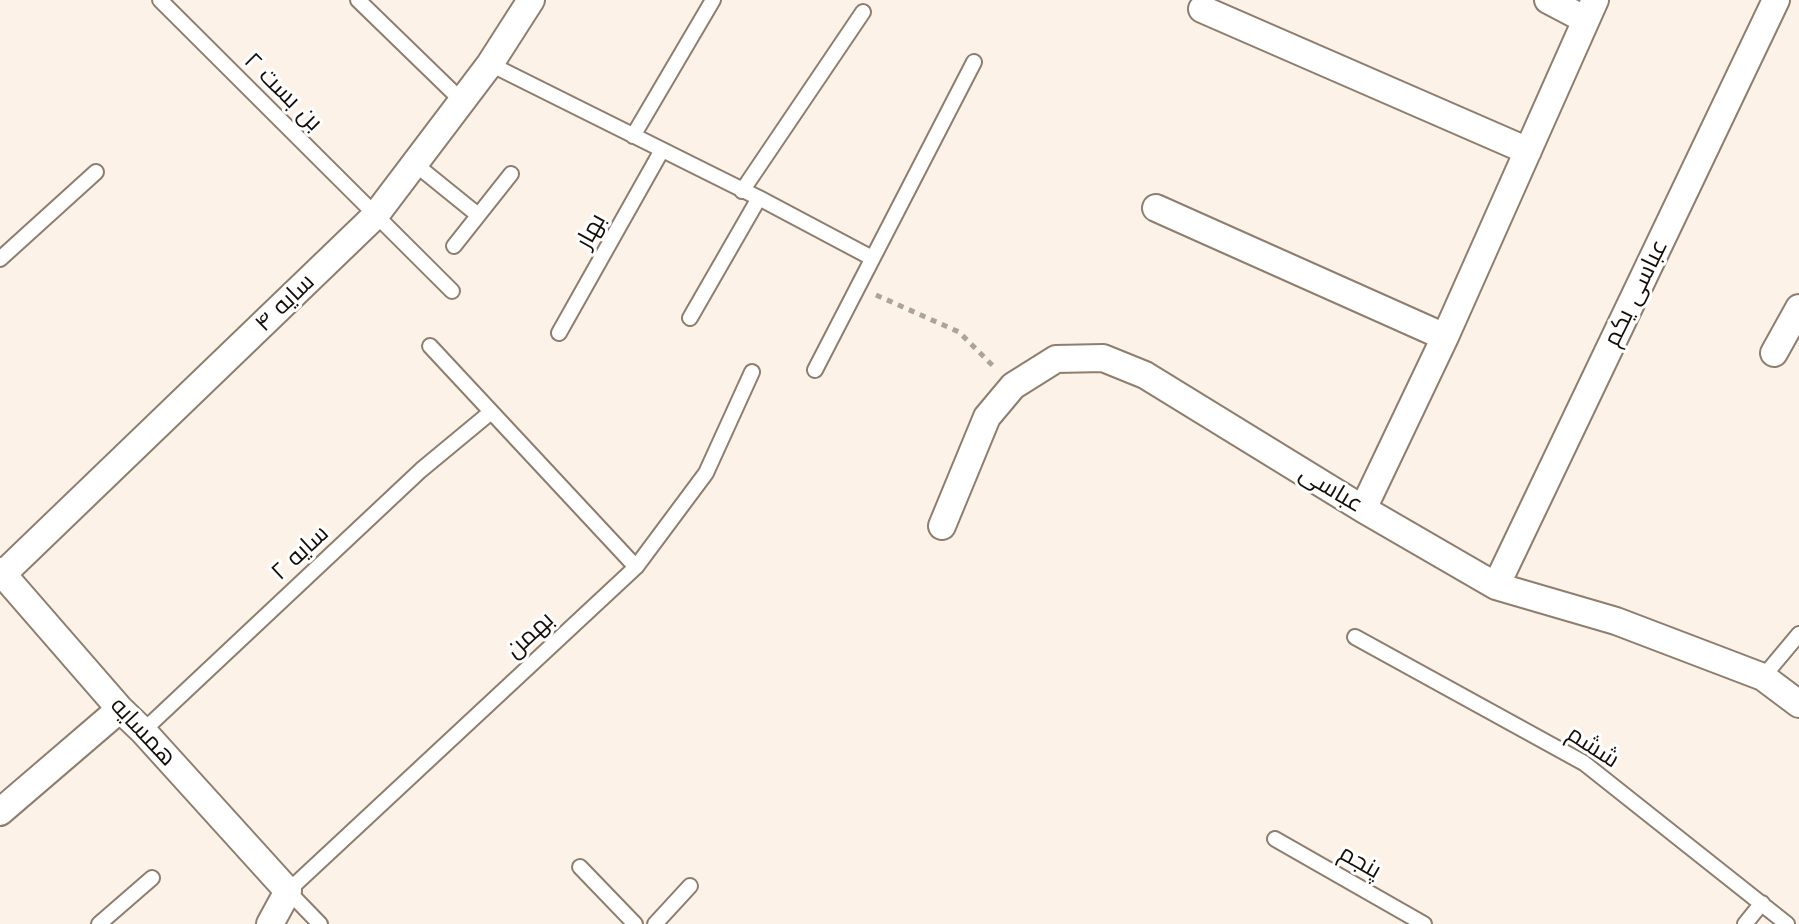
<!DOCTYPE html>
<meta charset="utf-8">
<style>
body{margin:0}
canvas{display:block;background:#fdf2e8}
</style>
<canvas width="1799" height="924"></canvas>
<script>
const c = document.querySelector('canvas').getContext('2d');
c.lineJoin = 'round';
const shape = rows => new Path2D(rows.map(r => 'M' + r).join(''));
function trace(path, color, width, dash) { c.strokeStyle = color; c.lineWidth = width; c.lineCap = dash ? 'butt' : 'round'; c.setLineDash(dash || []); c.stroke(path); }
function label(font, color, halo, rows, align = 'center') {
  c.font = font + ' "Work Sans",Cairo,sans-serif'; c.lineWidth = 6; c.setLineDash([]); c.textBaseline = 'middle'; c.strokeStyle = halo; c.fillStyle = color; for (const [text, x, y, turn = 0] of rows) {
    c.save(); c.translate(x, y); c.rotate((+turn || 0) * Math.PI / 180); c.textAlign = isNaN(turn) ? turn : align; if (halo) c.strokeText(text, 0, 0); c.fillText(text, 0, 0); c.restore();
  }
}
const path = shape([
 [876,295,959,332,995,368]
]);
const lane = shape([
 [160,0,452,291],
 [358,0,462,101],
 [490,64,759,198,872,258],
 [633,136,713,0],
 [415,164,478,215],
 [742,191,863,12],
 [454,246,511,174],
 [0,259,96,172],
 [690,318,759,198],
 [559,333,662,150],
 [430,346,636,567],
 [815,370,974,62],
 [1355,637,1584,763,1787,924],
 [1763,677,1799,634],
 [143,731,421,470,491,412],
 [1275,839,1424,924],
 [580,867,635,924],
 [99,924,152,878],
 [320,924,288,891,636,567,706,473,752,372],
 [655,924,690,886],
 [1745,924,1762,903]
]);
const street = shape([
 [1548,0,1586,20],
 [1202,9,1528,151],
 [1156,208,1445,337],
 [1774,353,1799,308],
 [1363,509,1445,337,1595,0],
 [942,526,987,417,1013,386,1056,359,1103,358,1145,375,1363,509,1496,586,1616,621,1763,677,1799,704],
 [0,571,120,709,143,731,288,891,270,924],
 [0,577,375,216,490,64,531,0],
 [1496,586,1776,0],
 [0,812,120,709]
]);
const streetNames = [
 ["بن بست ۲",283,92,45],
 ["بهار",591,231,-61],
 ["عباسی یکم",1636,293,-64],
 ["سایه ۴",285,303,-44],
 ["عباسی",1331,489,31],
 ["سایه ۲",300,553,-43],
 ["بهمن",530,635,-43],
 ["همسایه",143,732,47],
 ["ششم",1593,747,33],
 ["پنجم",1360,862,30]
];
trace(lane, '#8e7e6e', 18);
trace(street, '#8e7e6e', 30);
trace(path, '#aca39a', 5, [6, 6]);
trace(lane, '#fff', 14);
trace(street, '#fff', 26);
label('24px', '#140e08', '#fff', streetNames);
</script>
